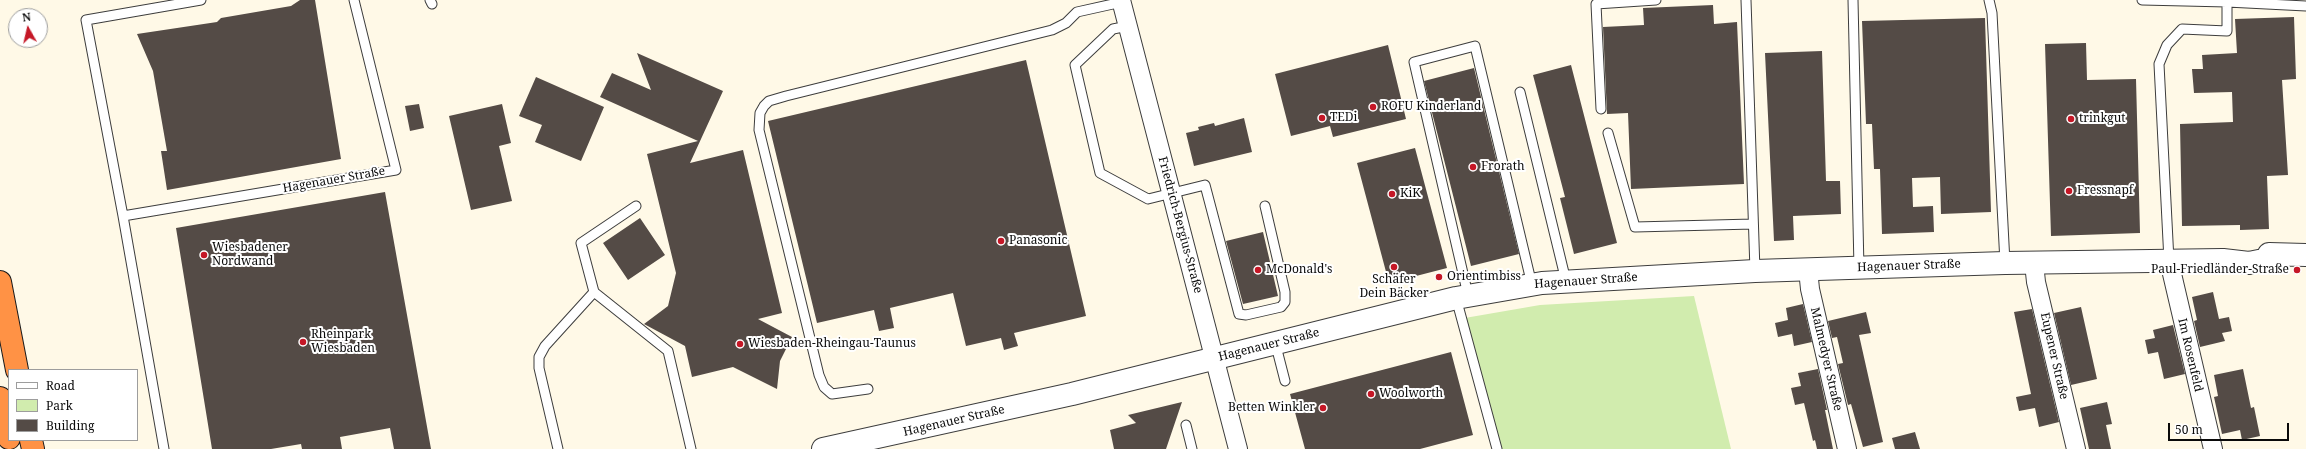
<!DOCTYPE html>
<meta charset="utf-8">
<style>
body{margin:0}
#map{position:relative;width:2306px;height:449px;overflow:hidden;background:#fff9e7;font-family:"Noto Serif",serif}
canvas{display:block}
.legend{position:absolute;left:8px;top:369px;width:130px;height:72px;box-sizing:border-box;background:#fff;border:1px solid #9d9d9d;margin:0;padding:5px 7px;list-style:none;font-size:12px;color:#0a0a0a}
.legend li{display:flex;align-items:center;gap:8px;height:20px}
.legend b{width:20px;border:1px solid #9d9d9d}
.north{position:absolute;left:8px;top:8px;width:40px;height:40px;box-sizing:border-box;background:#fff;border:1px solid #9d9d9d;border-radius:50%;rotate:352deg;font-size:11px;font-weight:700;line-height:16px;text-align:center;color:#0a0a0a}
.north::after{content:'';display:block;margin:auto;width:14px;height:18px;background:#c51726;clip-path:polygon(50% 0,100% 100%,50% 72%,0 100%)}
.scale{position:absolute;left:2168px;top:423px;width:121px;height:18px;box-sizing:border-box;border:2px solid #0a0a0a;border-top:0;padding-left:5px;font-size:12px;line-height:14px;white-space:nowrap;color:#0a0a0a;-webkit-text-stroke:3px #fff;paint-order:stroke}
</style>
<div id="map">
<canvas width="2306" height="449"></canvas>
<ul class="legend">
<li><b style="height:5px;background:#fff"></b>Road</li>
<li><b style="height:11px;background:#d1ecae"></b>Park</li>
<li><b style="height:11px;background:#544b46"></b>Building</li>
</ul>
<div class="north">N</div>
<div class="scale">50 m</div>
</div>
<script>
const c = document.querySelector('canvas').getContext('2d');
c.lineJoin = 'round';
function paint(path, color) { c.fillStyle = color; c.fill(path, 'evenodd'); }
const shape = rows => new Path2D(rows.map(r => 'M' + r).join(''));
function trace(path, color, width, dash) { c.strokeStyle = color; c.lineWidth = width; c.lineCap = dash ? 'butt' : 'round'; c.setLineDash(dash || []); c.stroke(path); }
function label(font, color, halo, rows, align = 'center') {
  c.font = font + ' "Noto Serif",serif'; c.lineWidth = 4; c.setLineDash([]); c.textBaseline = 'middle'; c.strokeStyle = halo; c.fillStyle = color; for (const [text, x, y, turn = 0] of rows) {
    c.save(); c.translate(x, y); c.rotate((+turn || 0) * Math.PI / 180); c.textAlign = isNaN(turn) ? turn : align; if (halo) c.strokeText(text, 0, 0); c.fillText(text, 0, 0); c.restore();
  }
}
const green = shape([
 [1694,296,1731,449,1495,449,1459,319,1540,305]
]);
const building = shape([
 [300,0,315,0,341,159,167,190,161,151,167,151,153,71,137,34,217,22,221,18,291,6],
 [1713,5,1714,24,1737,22,1744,184,1631,189,1628,113,1607,114,1603,27,1644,25,1643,8],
 [2294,17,2296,79,2282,80,2288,175,2267,176,2269,229,2240,230,2240,225,2182,226,2180,124,2233,122,2232,92,2194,93,2192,69,2203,69,2202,55,2237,53,2235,19],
 [1985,18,1991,212,1941,214,1940,177,1912,178,1913,207,1933,206,1934,232,1882,234,1880,169,1874,169,1872,124,1866,124,1862,21],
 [2086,43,2087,80,2136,79,2140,233,2051,236,2045,44],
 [1388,45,1406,119,1333,137,1330,126,1291,136,1275,74],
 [1822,51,1826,181,1840,181,1841,214,1793,216,1794,240,1774,241,1765,53],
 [637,53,723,91,690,163,743,150,782,313,758,319,792,337,780,361,777,389,733,367,692,377,685,346,644,324,668,306,676,273,647,154,698,141,600,97,612,73,651,90],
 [1026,60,1086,316,1014,333,1018,346,1004,350,1001,338,966,346,953,293,890,308,894,328,879,331,874,310,817,323,768,121],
 [1571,65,1617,243,1574,254,1560,198,1565,197,1533,75],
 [1474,68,1519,254,1471,266,1424,81],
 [536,77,604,107,581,161,535,142,542,125,519,116],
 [419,104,424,128,410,131,405,106],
 [502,104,511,143,499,146,512,201,471,210,449,116],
 [1244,118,1252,152,1194,166,1186,133,1199,130,1198,127,1214,123,1215,126],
 [1415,148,1447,268,1389,283,1357,163],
 [385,192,431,449,394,449,390,428,340,437,342,449,302,449,301,444,271,449,212,449,176,228],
 [640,218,665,255,628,280,603,243],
 [1263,232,1278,296,1243,304,1226,241],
 [2213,292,2219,319,2229,317,2232,331,2222,333,2225,341,2200,347,2194,321,2197,320,2192,297],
 [1803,304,1812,342,1794,346,1792,334,1778,337,1775,323,1788,320,1786,308],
 [2081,307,2097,379,2071,385,2054,313],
 [2032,309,2059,422,2039,427,2035,408,2019,411,2016,397,2031,394,2014,312],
 [1866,312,1871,333,1859,335,1883,442,1863,447,1851,404,1848,405,1838,364,1843,363,1837,337,1832,338,1828,321],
 [2173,325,2185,374,2164,379,2158,352,2148,354,2145,340,2155,338,2153,330],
 [1451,352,1473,435,1420,449,1305,449,1290,394],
 [1818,369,1827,410,1825,410,1833,449,1817,449,1815,440,1813,441,1804,403,1795,405,1791,388,1801,386,1798,373],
 [2243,369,2251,408,2254,407,2260,436,2242,440,2240,430,2222,434,2214,397,2218,396,2214,375],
 [1182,402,1166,449,1114,449,1110,430,1136,423,1128,415],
 [2107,402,2112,424,2106,425,2111,449,2089,449,2080,408],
 [1915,432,1920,449,1895,449,1892,438]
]);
const service = shape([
 [201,0,86,20,123,216,396,170,354,0],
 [430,0,432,4],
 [1746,0,1755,271],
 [1853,0,1859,268],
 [1989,0,1992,13,2005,263],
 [2142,0,2227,2,2227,31,2182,29,2167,45,2159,64,2169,261],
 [2227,2,2306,6],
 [1128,26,1113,29,1075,65,1100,173,1148,199,1205,185,1239,314,1246,315,1281,307,1285,302,1285,292,1265,206],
 [1520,92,1566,281],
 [1601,109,1596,4,1656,0],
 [1608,133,1635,227,1753,224],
 [123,216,164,449],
 [594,292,668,351,691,449],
 [1468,295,1414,62,1475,46,1532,285],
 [1456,298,1497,449],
 [1275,342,1285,381],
 [868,389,832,394,824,387,819,375,759,130,760,113,764,106,769,101,786,96,1052,30,1066,23,1077,12,1122,2],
 [1186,425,1192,449],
 [558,449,539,368,539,357,545,346,594,292,581,243,636,206]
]);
const minor = shape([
 [1121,0,1238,449],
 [2169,261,2213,449],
 [2034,263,2036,282,2076,449],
 [1808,269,1810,289,1847,449]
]);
const tertiary = shape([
 [2269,254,2306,255],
 [823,449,1072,394,1456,298,1542,283,1755,271,2005,263,2223,260,2249,263,2283,256]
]);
const motorway = shape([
 [0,282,17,370],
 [0,398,9,438],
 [31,440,33,449]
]);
const markers = [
 [1373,107,4,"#c51726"],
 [1322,118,4,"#c51726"],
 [2071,119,4,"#c51726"],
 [1473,167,4,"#c51726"],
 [2069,191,4,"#c51726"],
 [1392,194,4,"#c51726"],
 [1001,241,4,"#c51726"],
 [204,255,4,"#c51726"],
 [1394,267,4,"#c51726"],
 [1258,270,4,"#c51726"],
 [2297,270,4,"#c51726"],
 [1439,277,4,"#c51726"],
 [303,342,4,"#c51726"],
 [740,344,4,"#c51726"],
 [1371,394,4,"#c51726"],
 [1323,408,4,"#c51726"]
];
const poiNames = [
 ["ROFU Kinderland",1381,107],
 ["TEDi",1330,118],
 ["trinkgut",2079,119],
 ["Frorath",1481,167],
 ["Fressnapf",2077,191],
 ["KiK",1400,194],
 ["Panasonic",1009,241],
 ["Wiesbadener",212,248],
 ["Nordwand",212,262],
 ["McDonald's",1266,270],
 ["Paul-Friedländer-Straße",2289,270,"right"],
 ["Orientimbiss",1447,277],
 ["Schäfer",1394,280,"center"],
 ["Dein Bäcker",1394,294,"center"],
 ["Rheinpark",311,335],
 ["Wiesbaden",311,349],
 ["Wiesbaden-Rheingau-Taunus",748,344],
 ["Woolworth",1379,394],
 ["Betten Winkler",1315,408,"right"]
];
const streetNames = [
 ["Hagenauer Straße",334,180,-10],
 ["Friedrich-Bergius-Straße",1180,225,75],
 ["Hagenauer Straße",1909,266,-2],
 ["Hagenauer Straße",1586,281,-4],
 ["Hagenauer Straße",1269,345,-14],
 ["Im Rosenfeld",2190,355,77],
 ["Eupener Straße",2054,356,77],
 ["Malmedyer Straße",1826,359,77],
 ["Hagenauer Straße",954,421,-13]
];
paint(green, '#d1ecae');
paint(building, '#544b46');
trace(service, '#3d3d3d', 11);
trace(minor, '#3d3d3d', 20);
trace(tertiary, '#3d3d3d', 24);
trace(motorway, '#1b1b1b', 24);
trace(service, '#fff', 9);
trace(minor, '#fff', 18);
trace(tertiary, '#fff', 22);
trace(motorway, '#ff9245', 22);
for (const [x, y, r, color] of markers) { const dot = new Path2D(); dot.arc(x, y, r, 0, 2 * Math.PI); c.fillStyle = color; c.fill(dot); trace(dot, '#fff', 1.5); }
label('12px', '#0a0a0a', '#fff', poiNames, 'left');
label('12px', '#0a0a0a', '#fff', streetNames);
</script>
